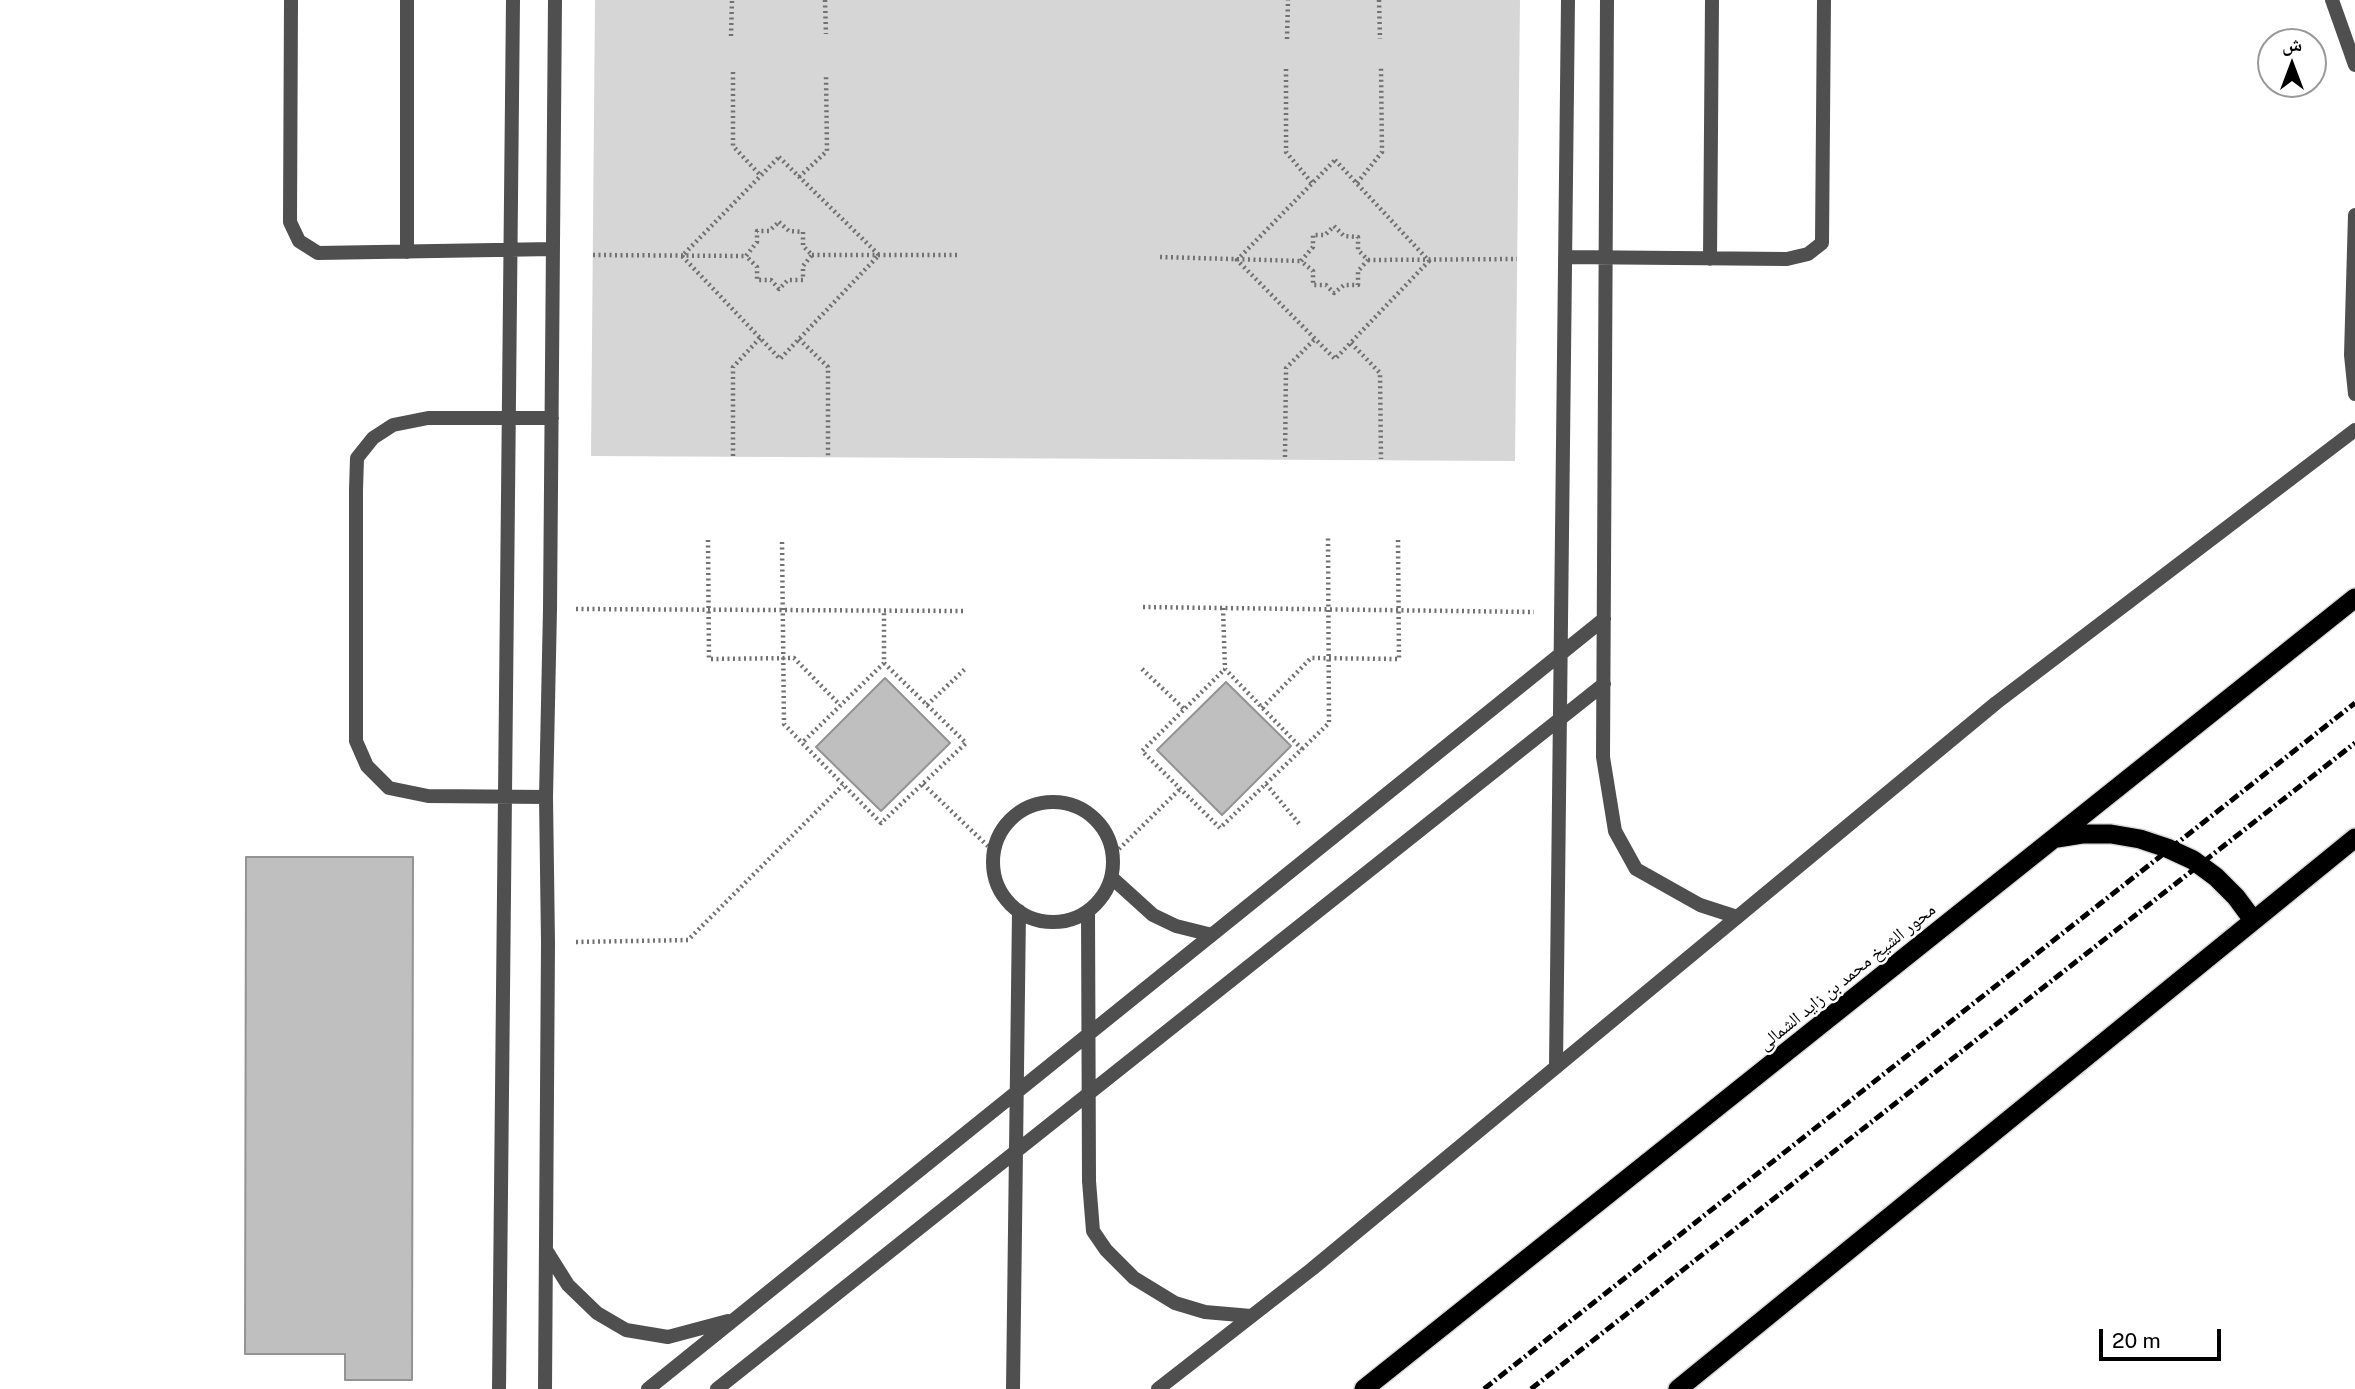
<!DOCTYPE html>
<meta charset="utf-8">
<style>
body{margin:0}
#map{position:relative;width:2355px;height:1389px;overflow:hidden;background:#fff;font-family:"Public Sans","Noto Naskh Arabic",sans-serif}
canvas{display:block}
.north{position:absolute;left:2257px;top:28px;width:70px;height:70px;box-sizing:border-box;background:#fff;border:2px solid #999;border-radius:50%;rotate:0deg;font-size:19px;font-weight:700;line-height:28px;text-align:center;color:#000}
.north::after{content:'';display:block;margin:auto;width:24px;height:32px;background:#000;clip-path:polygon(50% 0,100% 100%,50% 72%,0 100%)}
.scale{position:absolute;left:2099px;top:1329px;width:122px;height:32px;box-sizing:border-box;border:4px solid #000;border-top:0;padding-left:9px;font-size:21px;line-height:24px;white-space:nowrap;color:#000;-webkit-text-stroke:5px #fff;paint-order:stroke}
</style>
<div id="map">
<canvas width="2355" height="1389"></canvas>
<div class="north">ش</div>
<div class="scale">20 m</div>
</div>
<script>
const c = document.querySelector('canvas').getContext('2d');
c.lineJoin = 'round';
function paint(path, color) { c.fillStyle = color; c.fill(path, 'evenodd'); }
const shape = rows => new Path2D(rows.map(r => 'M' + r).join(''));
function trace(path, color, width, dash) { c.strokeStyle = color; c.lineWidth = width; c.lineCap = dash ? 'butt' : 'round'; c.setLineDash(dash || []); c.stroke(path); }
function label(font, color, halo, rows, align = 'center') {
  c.font = font + ' "Public Sans","Noto Naskh Arabic",sans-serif'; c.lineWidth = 5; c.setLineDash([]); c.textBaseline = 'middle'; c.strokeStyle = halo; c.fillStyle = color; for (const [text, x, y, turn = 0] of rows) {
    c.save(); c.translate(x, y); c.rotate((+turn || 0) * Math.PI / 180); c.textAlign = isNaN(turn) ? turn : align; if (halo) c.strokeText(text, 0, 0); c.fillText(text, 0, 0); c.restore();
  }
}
const green = shape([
 [595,0,1520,0,1515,461,591,456]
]);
const building = shape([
 [885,678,950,743,881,811,816,747,885,678],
 [1226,682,1291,746,1222,815,1157,750,1226,682],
 [246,857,413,857,412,1380,345,1380,345,1354,245,1354,246,857]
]);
const path = shape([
 [825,0,826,34],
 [1379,0,1380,39],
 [731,36,732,0],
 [1287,39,1288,0],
 [1286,69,1286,152,1312,183],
 [733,72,733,146,761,176],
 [779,157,879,255,780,359,682,256,779,157],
 [1335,160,1429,261,1335,359,1237,260,1335,160],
 [799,177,827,151,826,74],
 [1357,183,1382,152,1381,68],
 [779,222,789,231,803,232,803,246,812,255,803,266,803,280,788,280,779,289,771,280,757,280,757,267,746,256,757,242,757,231,769,231,779,222],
 [1334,226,1344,236,1358,237,1358,250,1368,260,1358,271,1358,285,1344,285,1334,293,1326,285,1313,285,1313,271,1301,261,1313,247,1313,235,1325,235,1334,226],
 [593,255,746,256],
 [812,255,958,255],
 [1160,257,1301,261],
 [1368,260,1517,259],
 [799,339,828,367,828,456],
 [1351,343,1380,373,1381,459],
 [733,456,733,367,760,338],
 [1285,457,1286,368,1315,339],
 [708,540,709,659,794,658,840,705],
 [782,542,784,724,802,743],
 [1143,607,1534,612],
 [1223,608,1225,669,1302,749,1220,828,1142,751,1225,669],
 [576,609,963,611],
 [884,663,966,743,881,823,802,743,884,663,884,611],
 [1142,669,1184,709],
 [927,705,965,669],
 [1262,708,1311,658,1399,659,1398,539],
 [1302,749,1329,723,1328,537],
 [923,784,993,851],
 [1266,784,1301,826],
 [1119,849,1181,788],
 [576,942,688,940,843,785]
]);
const service = shape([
 [291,0,290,222,299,241,318,253,553,249],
 [1607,0,1603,757,1615,831,1636,869,1700,905,1737,917],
 [407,252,407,0],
 [1565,257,1787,259,1808,254,1822,243,1824,0],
 [1710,259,1712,0],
 [546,797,428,796,389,788,367,766,356,741,356,490,357,458,373,438,393,425,428,418,552,418],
 '993 862a60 60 0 1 1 120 0a60 60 0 1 1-120 0Z',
 [1111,877,1153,915,1176,926,1212,935],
 [1088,911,1089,1181,1093,1231,1106,1250,1134,1278,1175,1303,1205,1312,1251,1316],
 [1556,1067,1568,0],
 [546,1250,568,1285,597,1313,626,1330,668,1337,728,1321],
 [499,1389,513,0],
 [545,1389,548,943,546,797,550,609,555,0],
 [648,1389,1604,619],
 [717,1389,1604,684],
 [1013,1389,1019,911]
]);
const minor = shape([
 [2332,0,2355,65],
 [1158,1389,1312,1269,1996,703,2355,430]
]);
const tertiary = shape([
 [2355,215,2351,355,2355,394]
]);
const trunk = shape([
 [2057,838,2082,834,2111,834,2140,839,2167,848,2193,860,2216,877,2236,897,2253,920],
 [1364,1389,2355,598],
 [1678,1389,2355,838]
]);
const rail = shape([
 [1484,1389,2355,703],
 [1531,1389,2355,743]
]);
const streetNames = [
 ["محور الشيخ محمد بن زايد الشمالى",1847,977,-39]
];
paint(green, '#d6d6d6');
paint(building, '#bfbfbf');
trace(building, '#939393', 2);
trace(trunk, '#dbdbdb', 22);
trace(path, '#717171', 4.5, [2, 3.5]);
trace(service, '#4f4f4f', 14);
trace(minor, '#4f4f4f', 14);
trace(tertiary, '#4f4f4f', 14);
trace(trunk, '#000', 19);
trace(rail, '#000', 5, [10, 3.5, 2, 3.5]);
label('18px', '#000', '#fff', streetNames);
</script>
